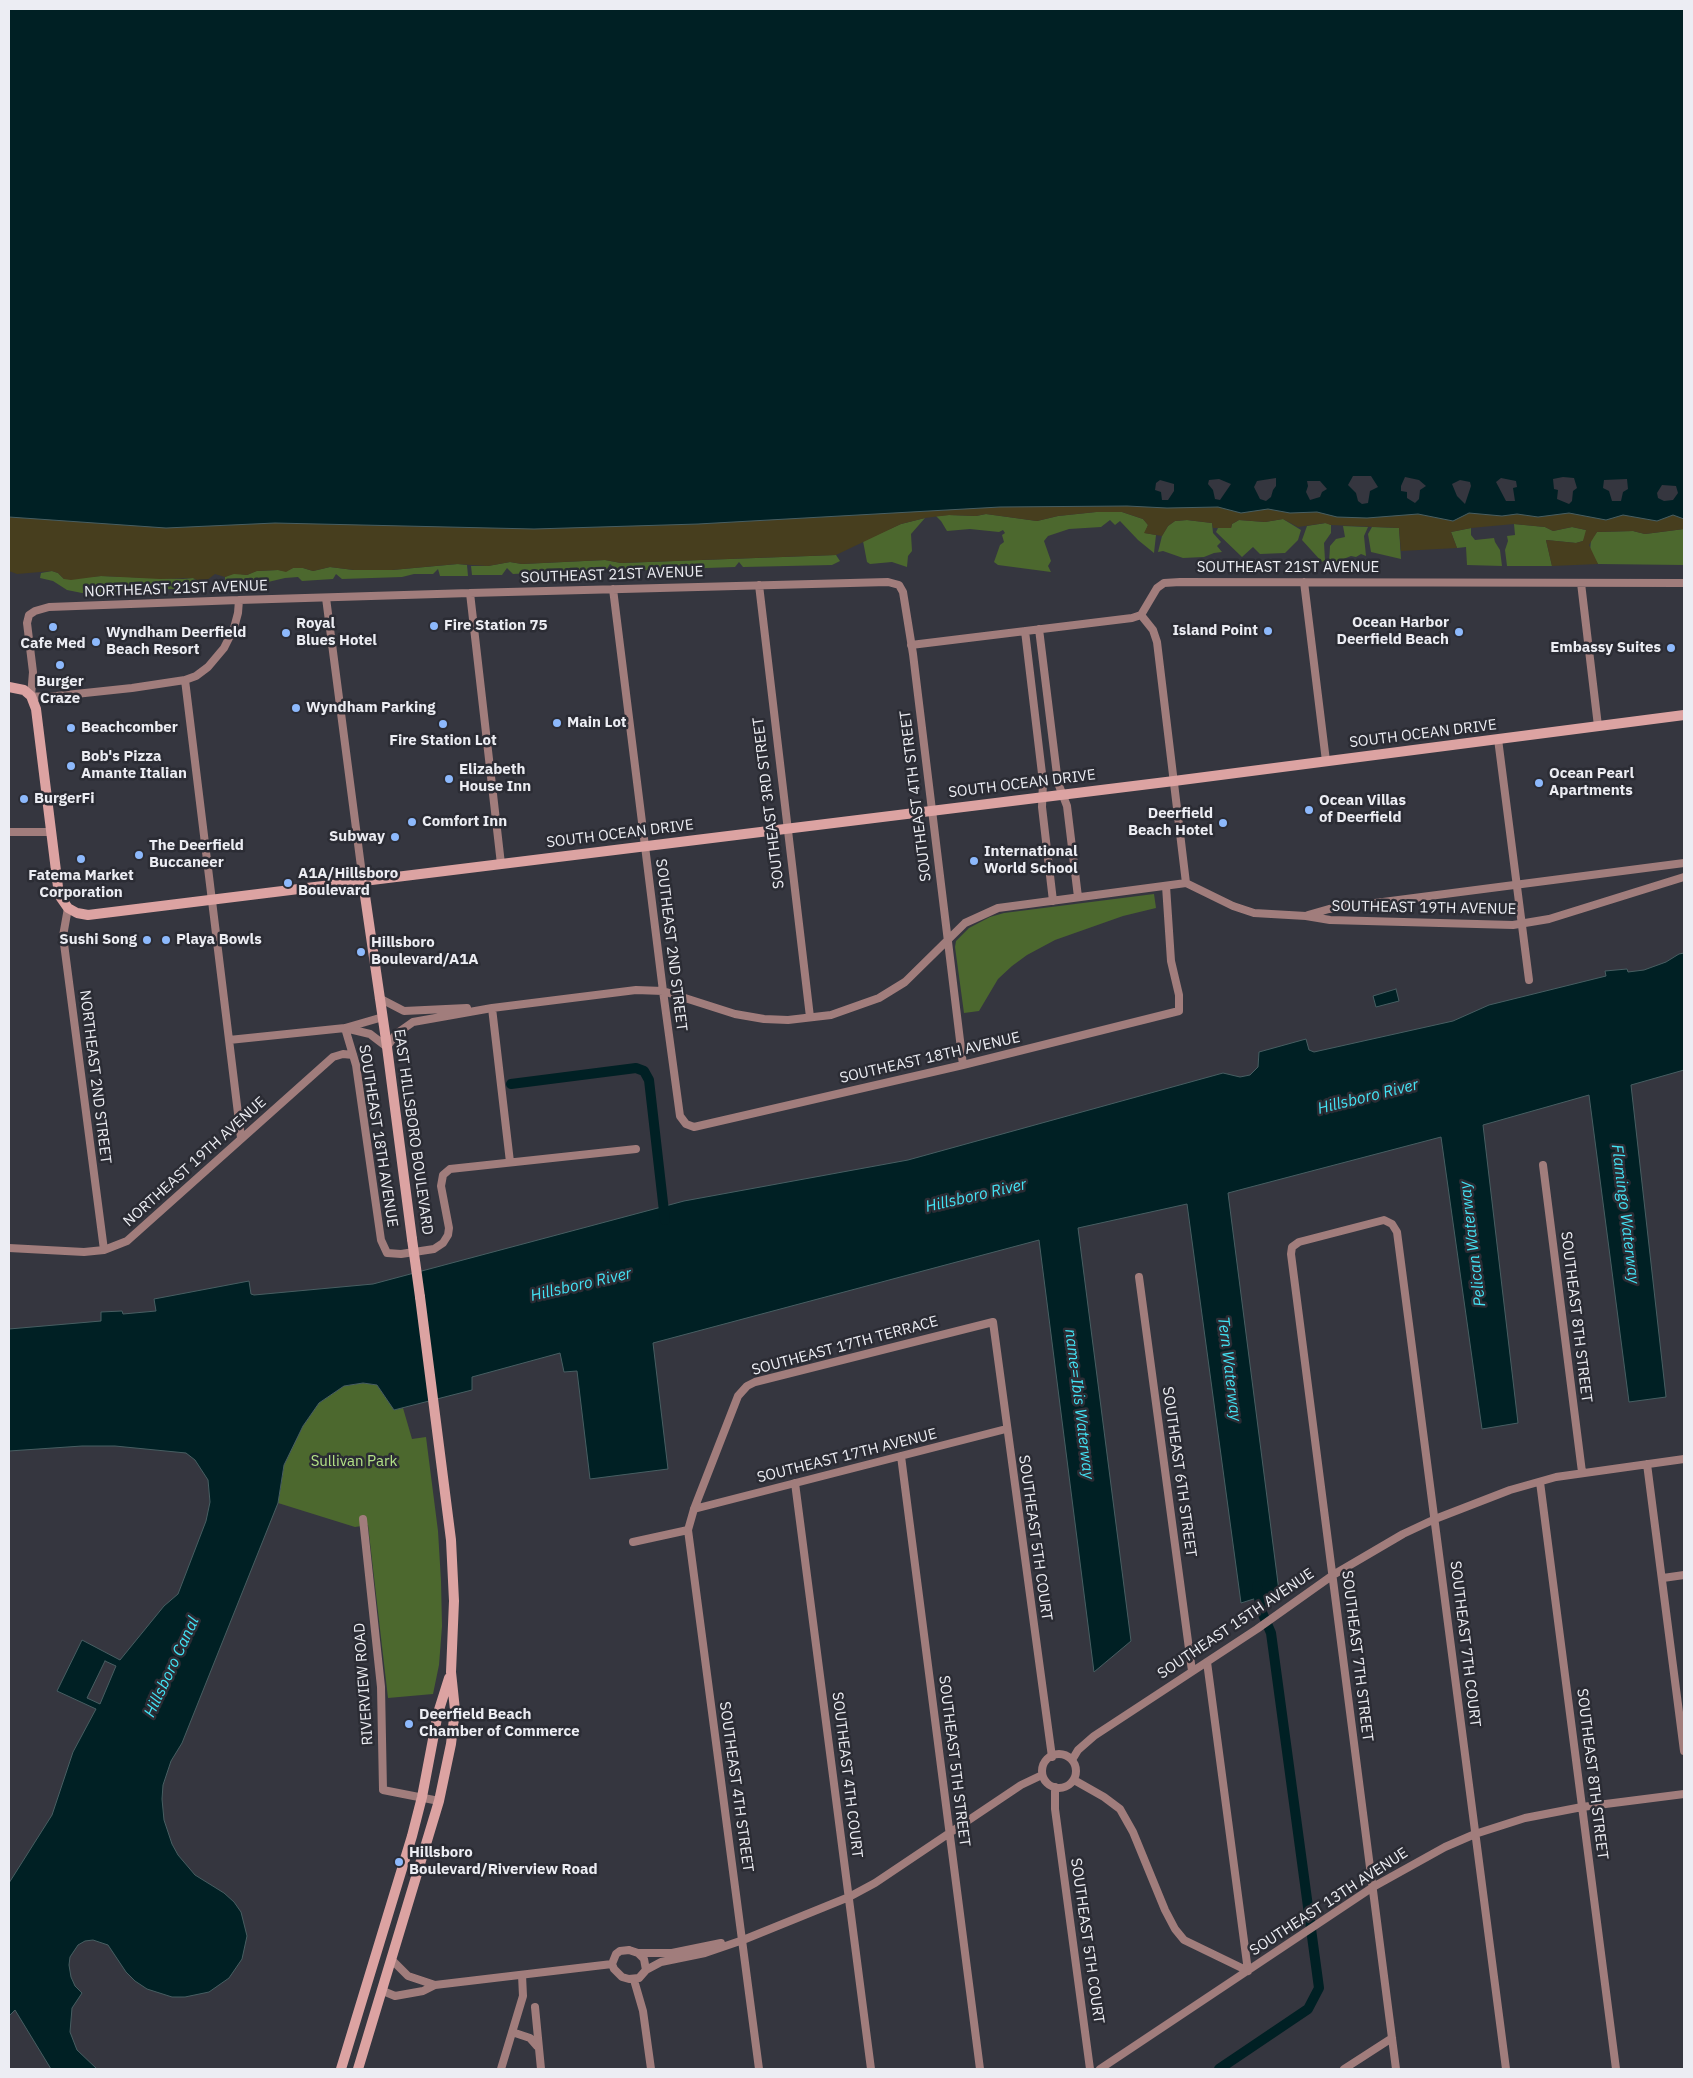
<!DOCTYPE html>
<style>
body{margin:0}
#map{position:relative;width:1693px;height:2078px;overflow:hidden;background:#35363f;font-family:"IBM Plex Sans",sans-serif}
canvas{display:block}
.frame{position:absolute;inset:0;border:10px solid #ecedf3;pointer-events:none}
</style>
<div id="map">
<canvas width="1693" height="2078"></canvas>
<div class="frame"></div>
</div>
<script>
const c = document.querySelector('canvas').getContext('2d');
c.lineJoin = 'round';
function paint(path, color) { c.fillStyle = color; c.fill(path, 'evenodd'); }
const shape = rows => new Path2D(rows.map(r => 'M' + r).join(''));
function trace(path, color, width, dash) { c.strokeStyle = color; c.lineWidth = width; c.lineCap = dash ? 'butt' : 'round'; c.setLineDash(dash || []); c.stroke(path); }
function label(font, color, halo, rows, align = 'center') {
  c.font = font + ' "IBM Plex Sans",sans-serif'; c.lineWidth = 5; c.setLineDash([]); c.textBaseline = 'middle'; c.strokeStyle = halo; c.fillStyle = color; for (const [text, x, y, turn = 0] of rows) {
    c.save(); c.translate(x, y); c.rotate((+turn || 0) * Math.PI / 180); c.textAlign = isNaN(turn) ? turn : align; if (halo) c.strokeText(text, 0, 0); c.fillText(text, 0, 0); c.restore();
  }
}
const green = shape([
 [1096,512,1122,512,1143,519,1148,525,1145,533,1156,535,1154,553,1138,540,1120,521,1115,525,1110,520,1101,527,1069,529,1048,536,1044,541,1051,561,1048,566,1051,572,998,565,994,562,1000,545,1004,542,1002,535,1005,533,1003,530,999,532,970,529,947,531,941,521,936,516,949,515,976,516,986,514,1037,521,1058,516],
 [925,518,911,534,912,551,908,556,907,567,892,562,870,564,867,562,863,541,901,524],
 [1283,519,1301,530,1298,540,1285,553,1260,554,1253,547,1242,557,1216,532,1218,528,1231,528,1232,524,1239,520,1265,522],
 [1187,520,1212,523,1213,533,1221,542,1217,546,1222,552,1214,553,1204,557,1183,558,1163,551,1158,552,1162,536,1168,526,1175,521],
 [1326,523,1331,525,1331,533,1324,543,1325,560,1322,562,1302,540,1307,526],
 [1514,524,1545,527,1553,531,1572,527,1586,530,1586,536,1583,541,1576,543,1546,540,1552,566,1507,566,1505,550,1508,541,1507,536,1515,535],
 [1343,526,1368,527,1364,536,1366,556,1361,554,1356,557,1351,556,1341,560,1339,565,1331,566,1329,563,1330,546,1336,539,1345,537],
 [1372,527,1399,528,1401,559,1371,552,1368,534],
 [1471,528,1471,535,1475,540,1494,538,1495,542,1500,550,1502,566,1467,565,1466,547,1457,548,1451,532],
 [1684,529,1684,565,1598,564,1590,551,1591,540,1597,532,1633,531,1645,534],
 [836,555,840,561,832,565,743,567,739,562,735,567,621,571,617,570,610,564,607,569,513,574,507,568,502,575,472,575,471,566,488,566,510,562,522,564,605,560,621,563],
 [458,564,467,565,468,576,440,576,438,569,433,574,414,574,402,577,342,579,336,574,333,579,302,581,298,577,285,578,268,582,255,583,246,587,239,588,236,583,234,582,232,588,225,589,225,577,234,573,247,575,256,571,278,570,286,571,293,568,303,568,313,571,330,567,354,570,392,570],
 [52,571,58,573,64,579,101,576,183,579,193,578,201,582,204,589,191,588,99,593,98,587,94,588,94,592,82,593,67,590,53,581,40,578,41,573],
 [1154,894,1156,908,1123,916,1055,940,1027,955,1012,966,998,979,979,1011,964,1013,955,947,956,941,969,928,990,917,1004,913],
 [363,1383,377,1385,394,1410,403,1408,412,1439,426,1437,438,1531,441,1581,442,1626,439,1665,433,1694,388,1698,368,1525,355,1527,278,1503,284,1465,303,1426,319,1403,344,1386]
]);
const sand = shape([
 [9,329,1684,433,1684,529,1645,534,1633,531,1597,532,1589,545,1598,564,1552,566,1546,540,1576,543,1583,541,1586,530,1572,527,1553,531,1545,527,1514,524,1471,528,1451,532,1457,548,1401,551,1399,528,1331,525,1325,523,1298,527,1283,519,1265,522,1239,520,1232,524,1231,528,1213,528,1212,523,1187,520,1175,521,1168,526,1162,536,1144,533,1148,525,1143,519,1122,512,1096,512,1058,516,1037,521,986,514,976,516,949,515,925,518,901,524,836,555,621,563,605,560,522,564,510,562,488,566,457,564,392,570,354,570,330,567,313,571,303,568,293,568,286,572,278,570,257,571,247,575,234,574,225,577,215,574,206,581,201,582,193,578,160,579,101,576,71,580,64,579,58,573,52,571,17,574,9,571]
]);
const water = shape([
 [9,9,1684,9,1684,519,1673,515,1657,521,1623,515,1606,520,1569,513,1538,517,1517,514,1502,516,1469,513,1453,521,1418,514,1367,518,1337,517,1317,512,1290,513,1268,509,1241,513,1218,507,1167,508,1127,506,1000,507,698,524,534,529,275,523,166,528,9,517,9,9],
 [1684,953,1684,1070,1631,1085,1666,1397,1629,1402,1589,1095,1483,1125,1518,1423,1482,1429,1441,1137,1228,1193,1279,1591,1241,1603,1187,1204,1078,1228,1131,1641,1094,1672,1039,1240,653,1343,668,1469,590,1479,577,1371,564,1372,560,1353,472,1377,472,1390,394,1410,377,1385,363,1383,344,1386,319,1403,303,1426,284,1465,278,1503,182,1743,171,1761,163,1785,162,1799,164,1820,172,1844,178,1855,195,1875,224,1893,234,1902,241,1912,247,1936,242,1959,229,1978,209,1992,185,1997,172,1997,147,1989,135,1981,126,1972,108,1945,93,1940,85,1941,78,1945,70,1957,69,1965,71,1977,75,1986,82,1993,72,2008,70,2032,77,2050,97,2069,51,2069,15,2010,9,2016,9,1883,52,1815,73,1752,96,1709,57,1691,82,1640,120,1660,164,1606,178,1594,206,1521,210,1502,208,1480,195,1460,186,1453,115,1446,82,1446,9,1451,9,1329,101,1321,101,1312,122,1311,123,1314,156,1311,154,1299,249,1281,251,1294,254,1295,373,1284,684,1201,908,1160,1223,1073,1240,1077,1250,1075,1258,1067,1259,1052,1306,1039,1309,1050,1314,1052,1453,1021,1489,1005,1606,976,1605,971,1627,969,1628,972,1644,970,1666,962,1679,954,1684,953],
 [105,1661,116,1666,100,1704,87,1698,105,1661],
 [1396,989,1399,1001,1376,1007,1373,996,1396,989]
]);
const pier = shape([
 [1353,476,1371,476,1378,487,1370,491,1368,503,1362,504,1358,501,1356,493,1348,485],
 [1405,477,1419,480,1426,486,1420,490,1419,499,1415,503,1407,498,1407,492,1401,491,1401,486],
 [1563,477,1574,478,1577,488,1573,491,1572,501,1569,504,1557,499,1558,490,1554,489,1553,479],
 [1276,478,1276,486,1273,490,1271,497,1266,501,1260,499,1254,487,1257,481],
 [1501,478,1516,481,1517,487,1513,488,1515,501,1506,501,1496,482],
 [1219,479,1231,484,1220,500,1215,499,1213,490,1208,484,1209,480],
 [1627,479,1628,489,1623,492,1621,501,1612,501,1609,491,1603,488,1604,480],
 [1160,480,1174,484,1174,491,1168,500,1162,500,1161,492,1155,490,1156,483],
 [1460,480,1470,482,1471,486,1465,504,1457,496,1452,484],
 [1307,481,1320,481,1327,489,1322,492,1320,497,1310,500,1306,492,1308,486],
 [1662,485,1676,486,1678,493,1673,500,1664,501,1658,498,1657,493]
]);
const canal = shape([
 [511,1084,636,1068,644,1071,649,1080,665,1220],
 [1219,2069,1308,2009,1319,1988,1271,1633,1261,1610,1257,1586]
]);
const minor = shape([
 [1304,582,1326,761],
 [1581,583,1598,726],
 [759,585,810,1017],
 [613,589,663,991,680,1116,686,1124,694,1127,963,1065,1179,1011,1179,995,1171,961,1166,886],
 [470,593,501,864],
 [326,598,363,882],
 [239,600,238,613,234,628,224,648,208,667,196,676,185,680,132,688,47,697,31,696,33,672,27,623,29,615,35,611,49,607,239,600,470,593,888,582,899,585,903,592,913,654,963,1065],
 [1141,615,1153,630,1157,642,1186,883],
 [1039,629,1058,783,1067,806,1078,897],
 [1025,631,1043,782,1042,807,1053,901],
 [911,645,1132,618,1141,615,1157,588,1164,583,1180,582,1684,583],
 [185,680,241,1138],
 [1498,739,1529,980],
 [9,832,51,832],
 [68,908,63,936,104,1250],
 [1308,915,1329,909,1684,863],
 [379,998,404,1011,467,1008],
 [492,1008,510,1162],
 [345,1028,370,1034,387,1047,396,1034,413,1022,492,1008,636,990,663,991,735,1014,764,1019,788,1020,831,1015,879,998,905,982,965,923,998,908,1186,883,1233,906,1254,913,1306,916,1330,920,1513,925,1549,919,1684,877],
 [345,1028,356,1065,381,1240,387,1253,401,1254,434,1249,443,1243,448,1235,449,1228,441,1186,443,1175,450,1169,636,1149],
 [229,1040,345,1028,383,1017],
 [1543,1165,1582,1472],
 [9,1248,84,1252,104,1250,127,1241,333,1057,343,1054,353,1055],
 [1139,1277,1192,1671],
 [901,1456,980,2069],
 [1647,1464,1684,1751],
 [1540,1482,1616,2069],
 [795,1483,871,2069],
 [694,1509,1006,1429],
 [363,1519,381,1687,383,1790,439,1801],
 [633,1542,688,1530],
 [1663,1578,1684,1575],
 [1207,1662,1248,1971],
 '1042 1771a17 17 0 1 1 34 0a17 17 0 1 1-34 0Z',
 [1072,1760,1078,1750,1094,1736,1257,1629,1333,1575,1403,1534,1435,1519,1510,1490,1556,1477,1684,1459],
 [1074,1780,1104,1797,1120,1809,1133,1832,1165,1910,1175,1929,1184,1940,1248,1971],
 [1055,1787,1055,1809,1090,2069],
 [629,1950,638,1953,644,1959,646,1970,639,1978,629,1979,622,1977,614,1969,612,1964,616,1954,620,1951,629,1950],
 [638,1953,672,1953,721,1943],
 [392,1960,408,1976,435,1985],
 [646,1970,661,1962,705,1953,743,1940,849,1897,875,1883,1021,1785,1042,1775],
 [634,1980,643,2011,651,2069],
 [383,1991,395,1996,423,1991,435,1985,612,1964],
 [535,2007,541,2069],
 [512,2032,530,2038,537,2046],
 [501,2069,523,1996,522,1975],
 [759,2069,688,1530,694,1509,738,1396,747,1386,755,1382,993,1322,1052,1757],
 [1100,2069,1373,1887,1445,1847,1475,1834,1525,1818,1582,1807,1684,1794],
 [1344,2069,1392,2038],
 [1396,2069,1291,1254,1292,1247,1299,1242,1384,1220,1392,1224,1397,1232,1506,2069]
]);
const secondary = shape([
 [9,687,24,690,31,696,36,709,58,887,61,898,68,908,77,913,88,915,1174,781,1684,715],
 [363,882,387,1047,412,1239],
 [341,2069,412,1836,422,1797,438,1713,449,1678],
 [358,2069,439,1801,451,1744,455,1710,451,1672,454,1601,451,1540,420,1297]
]);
const secondaryBridge = shape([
 [412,1239,420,1297]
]);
const markers = [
 [434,626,5,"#8db9fc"],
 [53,627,5,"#8db9fc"],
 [1268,631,5,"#8db9fc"],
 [1459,632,5,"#8db9fc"],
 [286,633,5,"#8db9fc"],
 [96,642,5,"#8db9fc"],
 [1671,648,5,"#8db9fc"],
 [60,665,5,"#8db9fc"],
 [296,708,5,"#8db9fc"],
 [557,723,5,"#8db9fc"],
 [443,724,5,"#8db9fc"],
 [71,728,5,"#8db9fc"],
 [71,766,5,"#8db9fc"],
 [449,779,5,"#8db9fc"],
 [1539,783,5,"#8db9fc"],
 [24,799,5,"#8db9fc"],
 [1309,810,5,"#8db9fc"],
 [412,822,5,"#8db9fc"],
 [1223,823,5,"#8db9fc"],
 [395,837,5,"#8db9fc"],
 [139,855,5,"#8db9fc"],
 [81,859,5,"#8db9fc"],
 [974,861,5,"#8db9fc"],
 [288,883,5,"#8db9fc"],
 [147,940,5,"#8db9fc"],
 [166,940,5,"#8db9fc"],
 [361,952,5,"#8db9fc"],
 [409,1724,5,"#8db9fc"],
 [399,1862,5,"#8db9fc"]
];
const streetNames = [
 ["SOUTHEAST 21ST AVENUE",1288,568],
 ["SOUTHEAST 21ST AVENUE",612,575,-2],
 ["NORTHEAST 21ST AVENUE",176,589,-2],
 ["SOUTH OCEAN DRIVE",1423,734,-7],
 ["SOUTH OCEAN DRIVE",1022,784,-7],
 ["SOUTHEAST 4TH STREET",916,796,-97],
 ["SOUTHEAST 3RD STREET",769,803,-97],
 ["SOUTH OCEAN DRIVE",620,834,-7],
 ["SOUTHEAST 19TH AVENUE",1424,908,1],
 ["SOUTHEAST 2ND STREET",671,945,83],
 ["SOUTHEAST 18TH AVENUE",930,1058,-13],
 ["NORTHEAST 2ND STREET",95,1077,83],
 ["EAST HILLSBORO BOULEVARD",413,1132,82],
 ["SOUTHEAST 18TH AVENUE",378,1136,81],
 ["NORTHEAST 19TH AVENUE",195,1162,-42],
 ["SOUTHEAST 8TH STREET",1576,1317,83],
 ["SOUTHEAST 17TH TERRACE",845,1346,-15],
 ["SOUTHEAST 17TH AVENUE",847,1456,-14],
 ["SOUTHEAST 6TH STREET",1179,1472,82],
 ["SOUTHEAST 5TH COURT",1035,1538,82],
 ["SOUTHEAST 15TH AVENUE",1236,1624,-34],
 ["SOUTHEAST 7TH COURT",1465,1644,83],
 ["SOUTHEAST 7TH STREET",1357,1656,83],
 ["RIVERVIEW ROAD",364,1684,-94],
 ["SOUTHEAST 5TH STREET",954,1761,83],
 ["SOUTHEAST 8TH STREET",1592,1774,83],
 ["SOUTHEAST 4TH COURT",847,1775,83],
 ["SOUTHEAST 4TH STREET",736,1787,82],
 ["SOUTHEAST 13TH AVENUE",1329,1902,-33],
 ["SOUTHEAST 5TH COURT",1087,1941,82]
];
const poiNames = [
 ["Ocean Harbor",1449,623,"right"],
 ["Deerfield Beach",1449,640,"right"],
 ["Royal",296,624],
 ["Blues Hotel",296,641],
 ["Fire Station 75",444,626],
 ["Island Point",1258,631,"right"],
 ["Wyndham Deerfield",106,633],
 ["Beach Resort",106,650],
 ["Cafe Med",53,644,"center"],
 ["Embassy Suites",1661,648,"right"],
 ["Burger",60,682,"center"],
 ["Craze",60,699,"center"],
 ["Wyndham Parking",306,708],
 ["Main Lot",567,723],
 ["Beachcomber",81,728],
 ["Fire Station Lot",443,741,"center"],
 ["Bob's Pizza",81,757],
 ["Amante Italian",81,774],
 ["Elizabeth",459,770],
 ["House Inn",459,787],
 ["Ocean Pearl",1549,774],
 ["Apartments",1549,791],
 ["BurgerFi",34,799],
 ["Ocean Villas",1319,801],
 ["of Deerfield",1319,818],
 ["Deerfield",1213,814,"right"],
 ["Beach Hotel",1213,831,"right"],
 ["Comfort Inn",422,822],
 ["Subway",385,837,"right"],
 ["The Deerfield",149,846],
 ["Buccaneer",149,863],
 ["International",984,852],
 ["World School",984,869],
 ["A1A/Hillsboro",298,874],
 ["Boulevard",298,891],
 ["Fatema Market",81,876,"center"],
 ["Corporation",81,893,"center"],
 ["Sushi Song",137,940,"right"],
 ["Playa Bowls",176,940],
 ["Hillsboro",371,943],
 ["Boulevard/A1A",371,960],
 ["Deerfield Beach",419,1715],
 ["Chamber of Commerce",419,1732],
 ["Hillsboro",409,1853],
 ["Boulevard/Riverview Road",409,1870]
];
const parkNames = [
 ["Sullivan Park",354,1462]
];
const waterNames = [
 ["Hillsboro River",1368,1097,-14],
 ["Hillsboro River",976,1196,-13],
 ["Flamingo Waterway",1625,1214,83],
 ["Pelican Waterway",1473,1244,-97],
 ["Hillsboro River",581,1285,-13],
 ["Tern Waterway",1229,1369,83],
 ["name=Ibis Waterway",1079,1404,83],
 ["Hillsboro Canal",172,1667,-65]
];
paint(green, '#4c682e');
paint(sand, '#473e1e');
paint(water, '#002024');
trace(water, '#475e62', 1);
paint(pier, '#35363f');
trace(canal, '#002024', 10);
trace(minor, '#a17d7c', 8);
trace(secondary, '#dca3a2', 10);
trace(secondaryBridge, '#dca3a2', 10);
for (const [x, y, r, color] of markers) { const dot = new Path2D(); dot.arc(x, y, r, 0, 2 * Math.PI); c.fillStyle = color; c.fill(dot); trace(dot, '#2b2c34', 2); }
label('15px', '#ecedf3', '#2b2c34', streetNames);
label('bold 15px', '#ecedf3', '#2b2c34', poiNames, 'left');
label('15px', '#b4e387', '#2b2c34', parkNames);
label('italic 16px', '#43e3f5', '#2b2c34', waterNames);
</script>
